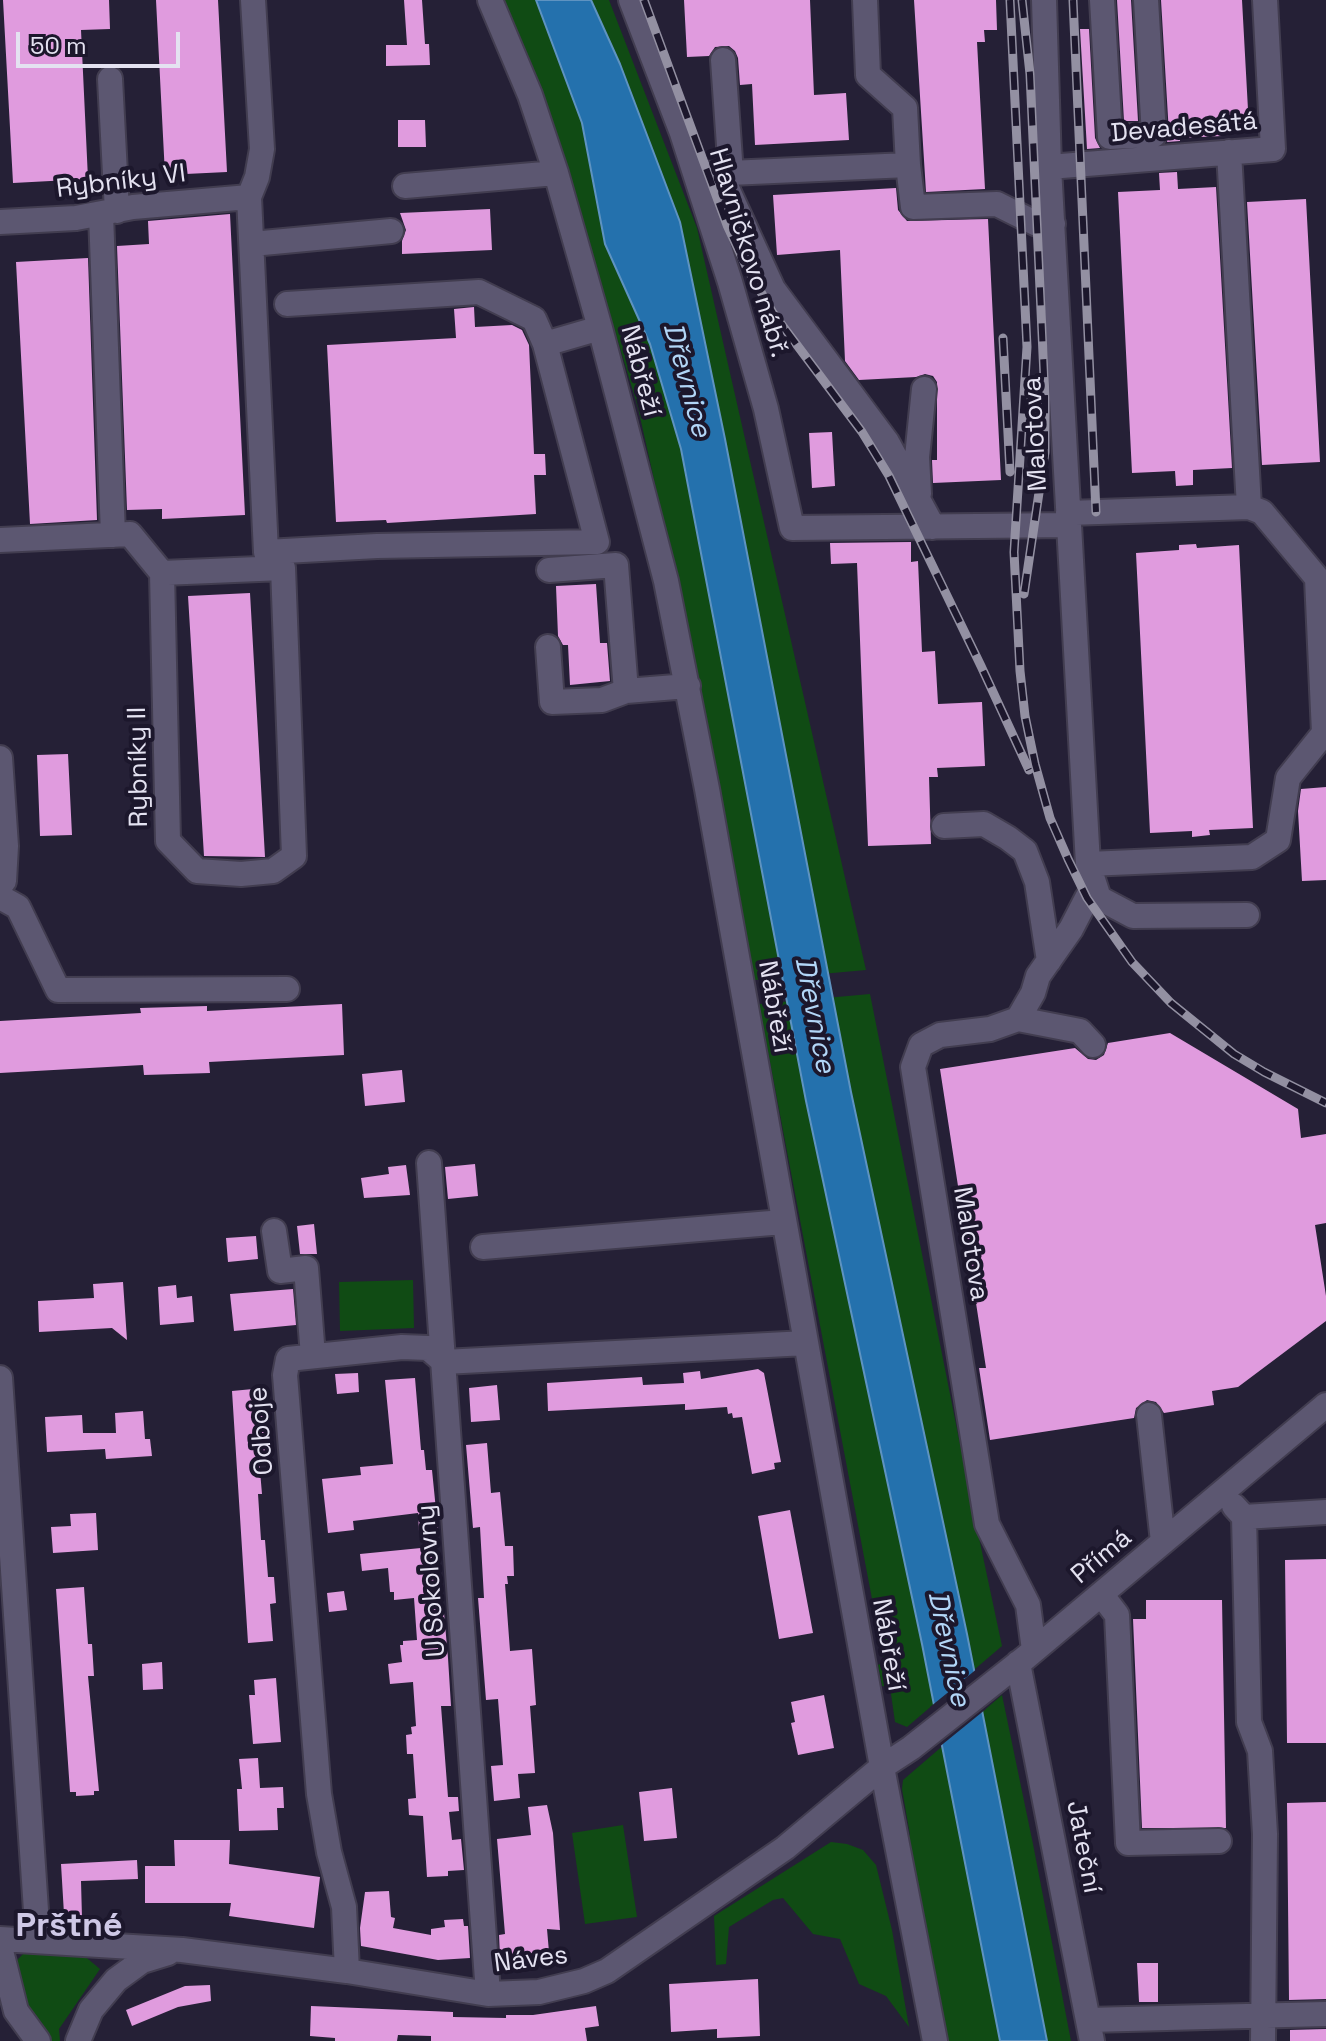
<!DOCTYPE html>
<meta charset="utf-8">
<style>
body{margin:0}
#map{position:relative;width:1326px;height:2041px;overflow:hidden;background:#252036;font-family:"Space Grotesk",sans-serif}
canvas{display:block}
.scale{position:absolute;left:16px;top:32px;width:164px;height:36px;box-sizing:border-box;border:4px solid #e4e2f1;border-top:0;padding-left:10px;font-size:24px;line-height:28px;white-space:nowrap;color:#e4e2f1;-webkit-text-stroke:6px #1c172c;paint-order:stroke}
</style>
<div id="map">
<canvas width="1326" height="2041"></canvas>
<div class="scale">50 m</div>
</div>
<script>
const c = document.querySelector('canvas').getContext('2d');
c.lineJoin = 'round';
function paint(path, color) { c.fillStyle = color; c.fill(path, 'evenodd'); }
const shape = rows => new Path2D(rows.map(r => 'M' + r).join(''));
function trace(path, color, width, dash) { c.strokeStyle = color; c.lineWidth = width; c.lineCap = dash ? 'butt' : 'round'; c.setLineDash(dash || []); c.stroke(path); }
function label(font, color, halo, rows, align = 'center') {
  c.font = font + ' "Space Grotesk",sans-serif'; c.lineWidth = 8; c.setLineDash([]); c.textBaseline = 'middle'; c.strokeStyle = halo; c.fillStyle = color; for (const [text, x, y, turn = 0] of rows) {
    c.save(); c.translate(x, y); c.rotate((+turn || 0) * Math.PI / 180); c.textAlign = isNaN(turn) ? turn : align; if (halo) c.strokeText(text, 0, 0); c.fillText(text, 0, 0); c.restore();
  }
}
const green = shape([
 [503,0,609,0,697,228,866,970,755,980,679,591,638,408,553,125,531,63],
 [870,994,975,1519,1002,1646,907,1727,895,1722,890,1687,882,1686,878,1665,884,1662,759,1004],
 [413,1280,414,1328,340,1331,339,1282],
 [1002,1695,1033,1844,1071,2041,945,2041,904,1836,910,1835,902,1789,903,1780],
 [623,1825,637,1917,585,1924,572,1833],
 [831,1842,847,1844,863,1850,876,1865,892,1930,909,2027,886,1996,859,1984,840,1939,813,1934,783,1898,773,1900,729,1927,726,1964,716,1965,714,1916],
 [28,1949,82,1954,100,1969,59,2029,60,2041,35,2041,29,2007,14,1976,17,1960]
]);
const water = shape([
 [536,0,591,0,620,64,680,222,725,439,851,1092,967,1634,1047,2041,1000,2041,922,1644,806,1101,681,449,650,344,605,244,582,123,536,0]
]);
const pier = shape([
 [978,1668,986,1709,938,1748,930,1707]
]);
const building = shape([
 [3,0,109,0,110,29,81,30,88,179,13,183],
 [156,0,218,0,227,172,165,175],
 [404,0,422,0,425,44,429,44,430,65,386,66,386,45,407,45],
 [684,0,810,0,814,95,846,93,849,140,755,145,752,84,740,85,738,58,735,51,729,46,715,47,709,56,687,57],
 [914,0,996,0,997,30,984,30,985,42,977,42,985,189,926,192],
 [1117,0,1131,0,1138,121,1124,121],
 [1161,0,1242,0,1249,128,1222,130,1222,136,1180,138,1180,141,1167,142,1169,134],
 [1080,29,1089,29,1095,138,1100,148,1087,149],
 [398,120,425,120,426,147,398,147],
 [1177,172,1178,189,1216,187,1232,468,1193,470,1193,485,1176,486,1175,471,1132,473,1118,192,1160,190,1159,173],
 [896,188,898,210,907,221,988,219,1001,480,933,483,932,460,937,460,937,382,933,376,925,374,916,377,859,380,845,361,840,250,777,255,773,195],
 [1306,199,1320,462,1262,465,1247,202],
 [490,209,492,250,402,254,402,241,406,230,400,213],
 [230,214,245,515,162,519,162,509,127,510,117,246,149,244,148,221],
 [88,258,97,520,30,524,16,262],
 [474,307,475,327,512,325,522,330,529,345,534,454,545,454,546,475,534,475,536,514,387,523,386,520,336,522,327,345,456,338,454,309],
 [832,432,835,486,812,488,809,433],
 [911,542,911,562,918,561,922,652,935,651,938,704,982,702,985,766,937,768,938,777,929,777,931,844,868,846,857,563,831,564,830,543],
 [1196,544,1197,548,1239,545,1253,828,1209,830,1210,835,1192,837,1192,831,1150,833,1136,553,1179,550,1179,545],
 [596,584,600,643,607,643,610,681,570,685,568,645,563,645,558,636,556,586],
 [250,593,265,857,204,856,188,596],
 [68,754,72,835,40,836,37,755],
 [1326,787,1326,880,1302,881,1298,811,1301,789],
 [342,1004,344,1055,209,1062,210,1073,144,1075,143,1065,0,1073,0,1021,141,1013,140,1008,207,1006,207,1011],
 [1170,1033,1298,1109,1301,1138,1326,1134,1326,1223,1315,1225,1326,1296,1326,1321,1238,1387,1212,1391,1214,1405,1164,1413,1156,1402,1147,1400,1136,1408,1134,1418,990,1440,979,1368,986,1368,940,1069,1075,1048,1088,1059,1096,1060,1104,1055,1108,1043],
 [402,1070,405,1102,365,1106,362,1074],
 [475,1164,478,1196,448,1199,445,1167],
 [406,1165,410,1195,364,1198,361,1178,389,1174,388,1167],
 [314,1224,317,1254,300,1254,297,1226],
 [256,1236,258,1259,228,1262,226,1238],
 [123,1282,127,1340,112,1328,39,1332,38,1301,94,1298,93,1284],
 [176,1285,177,1298,192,1296,194,1322,160,1325,158,1287],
 [293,1289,296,1325,234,1331,230,1294],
 [758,1369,764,1373,781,1462,774,1463,775,1469,752,1474,742,1417,733,1418,732,1413,728,1414,727,1407,685,1410,685,1404,548,1411,547,1383,642,1377,643,1385,684,1383,683,1373,700,1371,701,1379],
 [358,1373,359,1392,337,1394,335,1374],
 [415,1378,421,1450,424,1450,426,1470,432,1470,438,1530,419,1531,418,1513,353,1521,354,1530,328,1533,322,1479,361,1475,360,1467,393,1464,385,1380],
 [497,1385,500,1420,471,1422,469,1388],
 [253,1389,255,1411,262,1410,266,1458,259,1459,262,1494,258,1494,261,1540,265,1540,268,1577,274,1577,276,1603,270,1604,273,1641,248,1643,232,1391],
 [143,1411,145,1439,150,1439,152,1456,106,1459,105,1449,47,1452,45,1417,82,1415,83,1433,116,1433,115,1413],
 [487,1443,491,1493,500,1492,505,1546,513,1546,514,1576,507,1576,508,1584,505,1584,510,1651,532,1649,536,1705,530,1706,535,1773,518,1774,520,1798,494,1801,491,1766,503,1765,498,1699,486,1700,478,1598,484,1598,480,1527,473,1528,466,1445],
 [790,1510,813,1633,779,1639,758,1516],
 [96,1513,98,1550,53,1553,51,1527,71,1526,70,1514],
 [431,1547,438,1614,444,1613,448,1658,451,1706,441,1706,448,1797,458,1797,459,1811,449,1812,452,1840,461,1839,464,1870,448,1871,448,1876,427,1877,423,1816,409,1815,408,1799,416,1798,413,1754,407,1754,406,1735,412,1734,411,1727,416,1726,413,1682,390,1684,388,1664,402,1662,400,1645,403,1645,403,1641,417,1640,414,1598,394,1600,394,1592,390,1592,388,1568,362,1571,360,1554],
 [1326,1559,1326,1743,1287,1743,1285,1560],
 [84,1587,88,1644,92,1644,94,1676,88,1676,99,1791,94,1791,94,1795,76,1796,76,1792,70,1792,56,1589],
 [344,1591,347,1610,329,1612,327,1593],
 [1146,1600,1222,1600,1226,1828,1142,1828,1133,1619,1146,1619],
 [162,1662,163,1689,143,1690,142,1664],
 [276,1678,281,1742,253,1744,249,1695,255,1695,254,1680],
 [824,1695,834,1748,798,1755,791,1723,795,1722,791,1702],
 [258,1758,260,1788,283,1787,284,1808,277,1808,278,1830,239,1831,237,1789,242,1789,239,1759],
 [672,1788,677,1838,644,1841,639,1792],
 [1326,1802,1326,1999,1289,2000,1287,1803],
 [547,1805,553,1833,560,1930,547,1929,549,1952,500,1956,499,1935,505,1934,497,1839,531,1835,528,1807],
 [174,1840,230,1840,229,1864,320,1877,314,1928,229,1916,231,1903,145,1903,145,1866,175,1866],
 [137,1860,138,1879,81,1881,82,1918,64,1914,61,1864],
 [389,1891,391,1917,395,1918,393,1928,431,1935,431,1929,445,1927,444,1920,463,1919,464,1926,468,1926,470,1958,438,1960,361,1946,360,1928,365,1892],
 [1137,1963,1158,1963,1158,2002,1139,2002],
 [758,1979,760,2036,717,2038,717,2029,671,2032,669,1984],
 [210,1985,211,2001,178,2007,132,2026,126,2010,185,1986],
 [311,2006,453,2012,453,2017,506,2018,506,2015,533,2015,596,2006,599,2026,585,2028,587,2041,431,2041,431,2036,398,2035,397,2041,335,2041,335,2038,310,2036],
 [1326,2029,1326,2041,1290,2041,1290,2030]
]);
const minor = shape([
 [253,0,262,149,257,177,249,197,266,552,283,568,294,856,273,871,241,874,197,871,168,841,162,573,283,568],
 [490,0,530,95,556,173,600,328,666,581,707,789,882,1767,935,2041],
 [631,0,682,133,730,282,766,409,792,528,1069,525],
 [1102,0,1110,137,1154,135,1146,0],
 [723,60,731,174],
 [110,79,117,211],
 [1229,152,1249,507],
 [908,165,913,207,997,204,1037,224,1053,224],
 [1049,167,1273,149,1265,0],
 [707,174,908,165,905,108,868,75,865,0],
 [721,175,773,289,887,442,933,527],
 [405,186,556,173],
 [101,214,113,535],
 [0,222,76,218,133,207,249,197],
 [252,244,391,231],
 [287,304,479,292,534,319,545,344],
 [919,494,917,457,924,389],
 [1068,513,1249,507,1262,512,1317,578,1324,733,1288,778,1278,840,1252,857,1088,864],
 [0,540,130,534,162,573],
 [266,552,377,546,597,542,545,344,600,328],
 [549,570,616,565,626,691,688,686],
 [548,647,552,702,602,700,626,691],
 [0,758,6,846,4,881,0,885],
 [944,826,984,824,1008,838,1025,851,1037,882,1049,961],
 [0,897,18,907,58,990,287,989],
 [1099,898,1133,916,1247,915],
 [1018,1019,1080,1031,1093,1045],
 [429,1163,488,1994],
 [274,1231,280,1271,306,1268,313,1356],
 [483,1247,783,1222],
 [0,1378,38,1940],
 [1149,1415,1163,1542],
 [1234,1506,1244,1517,1326,1512],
 [1244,1517,1249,1722,1260,1751,1265,1834,1263,2041],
 [1101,1594,1117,1615,1128,1843,1219,1841],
 [1034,1650,1028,1605,987,1524,913,1067,921,1045,940,1035,990,1029,1018,1019,1033,993,1038,976,1071,929,1087,898,1099,898,1088,864,1049,167,1044,0],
 [1018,1663,1092,2041],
 [0,1939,182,1950,347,1971,488,1994,539,1992,584,1981,607,1971,785,1848,882,1767,911,1748,1025,1658,1326,1405],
 [0,1947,16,2011,38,2041],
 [347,1971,344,1907,329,1852,319,1794,285,1375,288,1359,402,1347,428,1348,444,1362,806,1343],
 [1088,2020,1326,2014],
 [78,2041,91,2010,116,1980,142,1961,168,1953]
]);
const rail = shape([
 [644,0,727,225,747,268,773,313,862,432,889,476,981,666,1029,770],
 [1010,0,1027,347,1014,552,1020,671,1025,716,1035,764,1050,818,1068,859,1087,898,1132,962,1171,1003,1234,1054,1264,1072,1326,1103],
 [1022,0,1030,74,1045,397,1045,452,1024,594],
 [1073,0,1096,512],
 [1003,338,1010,472]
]);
const streetNames = [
 ["Devadesátá",1184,128,-5],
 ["Rybníky VI",121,182,-7],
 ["Hlavničkovo nábř.",748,253,73],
 ["Nábřeží",640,371,75],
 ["Malotova",1036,434,-93],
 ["Rybníky II",139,767,-91],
 ["Nábřeží",774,1007,80],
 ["Malotova",970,1244,81],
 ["Odboje",262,1431,-94],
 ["Přímá",1102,1557,-40],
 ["U Sokolovny",432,1581,-94],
 ["Nábřeží",888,1645,80],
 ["Jateční",1083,1847,79],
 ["Náves",531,1960,-7]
];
const waterNames = [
 ["Dřevnice",686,380,75],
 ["Dřevnice",814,1015,79],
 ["Dřevnice",948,1649,78]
];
const districtNames = [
 ["Prštné",69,1927]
];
paint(green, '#104b14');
paint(water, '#2471ad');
trace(water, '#5e93c1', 2);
paint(pier, '#252036');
paint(building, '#e09bde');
trace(minor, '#423d50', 28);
trace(minor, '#5c5771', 24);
trace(rail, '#9390a2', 9);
trace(rail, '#1c172c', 6, [18]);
label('26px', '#e4e2f1', '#1c172c', streetNames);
label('italic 28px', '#b2d6f7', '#1c172c', waterNames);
label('bold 34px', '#cec8e6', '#1c172c', districtNames);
</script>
